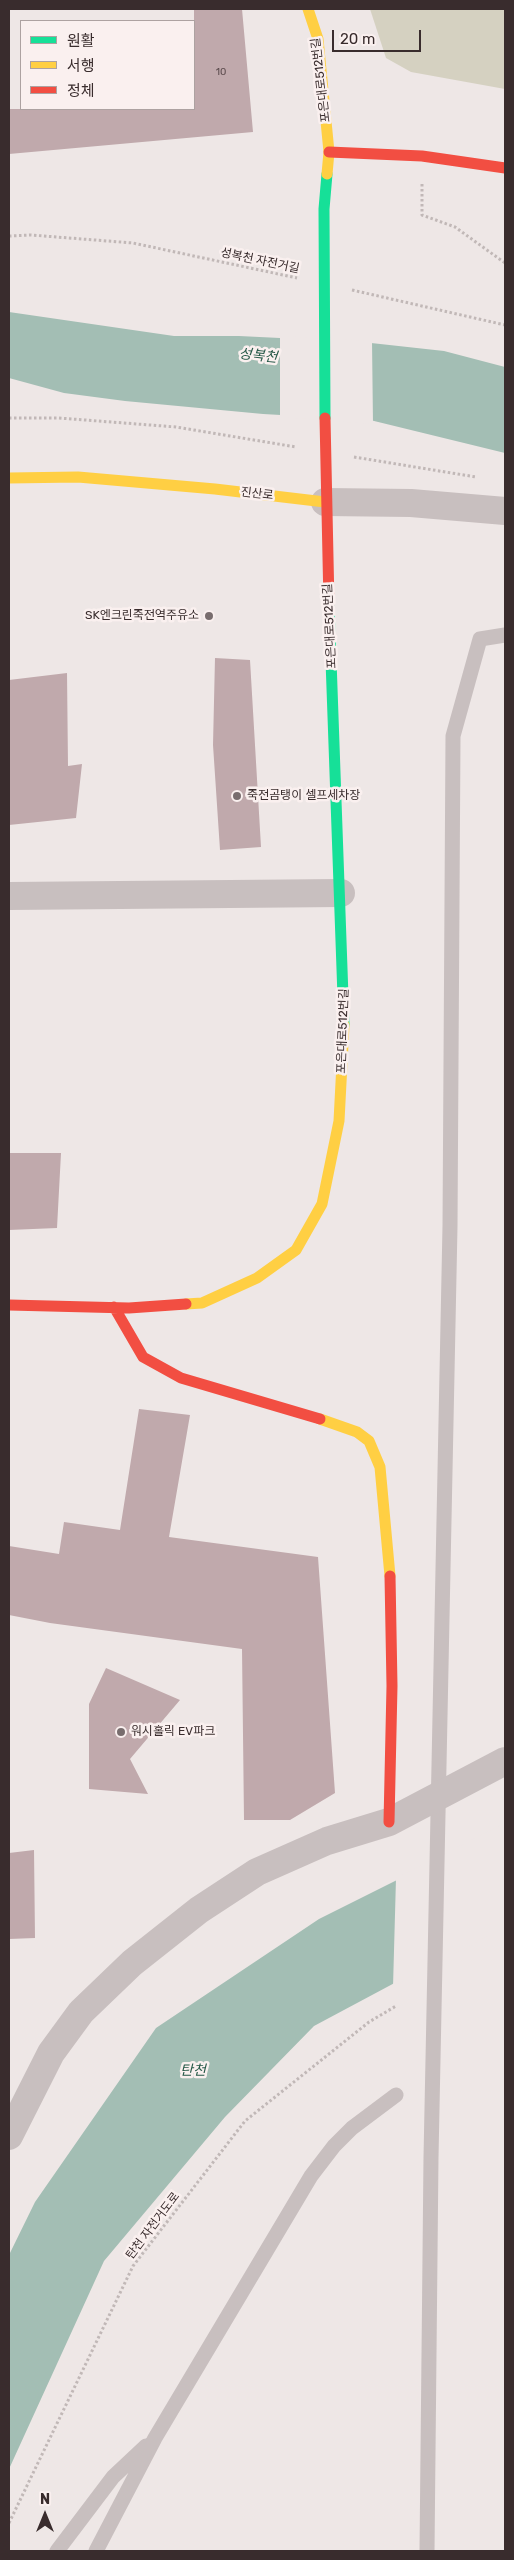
<!DOCTYPE html>
<meta charset="utf-8">
<style>
body{margin:0}
#map{position:relative;width:514px;height:2560px;overflow:hidden;background:#eee7e6;font-family:Rubik,"Noto Sans KR",sans-serif}
canvas{display:block}
.frame{position:absolute;inset:0;border:10px solid #392c2d;pointer-events:none}
.legend{position:absolute;left:20px;top:20px;width:175px;height:90px;box-sizing:border-box;background:#faf0ef;border:1px solid #ada2a1;margin:0;padding:6px 9px;list-style:none;font-size:15px;color:#392c2d}
.legend li{display:flex;align-items:center;gap:10px;height:25px}
.legend b{width:25px;border:1px solid #ada2a1}
.north{position:absolute;left:20px;top:2490px;width:50px;height:50px;-webkit-text-stroke:4px #faf0ef;paint-order:stroke;rotate:0deg;font-size:14px;font-weight:700;line-height:20px;text-align:center;color:#392c2d}
.north::after{content:'';display:block;margin:auto;width:18px;height:22px;background:#392c2d;clip-path:polygon(50% 0,100% 100%,50% 72%,0 100%)}
.scale{position:absolute;left:332px;top:30px;width:89px;height:22px;box-sizing:border-box;border:2px solid #392c2d;border-top:0;padding-left:6px;font-size:15px;line-height:18px;white-space:nowrap;color:#392c2d;-webkit-text-stroke:4px #faf0ef;paint-order:stroke}
</style>
<div id="map">
<canvas width="514" height="2560"></canvas>
<div class="frame"></div>
<ul class="legend">
<li><b style="height:6px;background:#16e098"></b>원활</li>
<li><b style="height:6px;background:#ffcf43"></b>서행</li>
<li><b style="height:6px;background:#f24e42"></b>정체</li>
</ul>
<div class="north">N</div>
<div class="scale">20 m</div>
</div>
<script>
const c = document.querySelector('canvas').getContext('2d');
c.lineJoin = 'round';
function paint(path, color) { c.fillStyle = color; c.fill(path, 'evenodd'); }
const shape = rows => new Path2D(rows.map(r => 'M' + r).join(''));
function trace(path, color, width, dash) { c.strokeStyle = color; c.lineWidth = width; c.lineCap = dash ? 'butt' : 'round'; c.setLineDash(dash || []); c.stroke(path); }
function label(font, color, halo, rows, align = 'center') {
  c.font = font + ' Rubik,"Noto Sans KR",sans-serif'; c.lineWidth = 5; c.setLineDash([]); c.textBaseline = 'middle'; c.strokeStyle = halo; c.fillStyle = color; for (const [text, x, y, turn = 0] of rows) {
    c.save(); c.translate(x, y); c.rotate((+turn || 0) * Math.PI / 180); c.textAlign = isNaN(turn) ? turn : align; if (halo) c.strokeText(text, 0, 0); c.fillText(text, 0, 0); c.restore();
  }
}
const green = shape([
 [370,9,505,9,505,89,411,72,386,58]
]);
const water = shape([
 [9,312,174,336,239,336,362,342,444,351,505,367,505,453,370,420,263,414,125,401,64,393,9,378],
 [505,1826,505,1924,314,2026,225,2117,104,2261,9,2469,9,2255,35,2202,156,2028,319,1919]
]);
const pier = shape([
 [280,336,372,341,373,424,280,417],
 [505,1823,505,1927,393,1987,396,1878]
]);
const building = shape([
 [194,9,242,9,253,132,9,154,9,109,194,109],
 [215,658,250,660,261,847,220,850,213,745],
 [67,673,68,766,82,764,76,818,9,825,9,680],
 [9,1153,61,1153,57,1228,9,1230],
 [139,1409,190,1415,169,1537,318,1557,335,1793,290,1820,244,1820,242,1649,50,1623,9,1615,9,1546,59,1554,64,1522,120,1530],
 [106,1668,180,1700,130,1759,148,1794,89,1789,89,1704],
 [34,1850,35,1938,9,1939,9,1853]
]);
const path = shape([
 [422,184,422,215,455,227,505,263],
 [9,236,31,235,133,243,297,278],
 [352,290,505,325],
 [9,418,59,418,176,427,296,447],
 [354,457,476,477],
 [9,2523,133,2266,245,2121,369,2022,396,2006]
]);
const lane = shape([
 [57,2551,113,2477,146,2446],
 [96,2551,155,2438,311,2176,334,2146,352,2128,396,2095],
 [427,2551,431,2157,450,1226,453,736,480,639,505,635]
]);
const street = shape([
 [325,502,411,503,505,511],
 [9,896,341,893],
 [9,2136,51,2053,81,2012,132,1963,199,1910,257,1872,327,1841,389,1822,505,1761]
]);
const fast = shape([
 [325,418,324,209,327,174],
 [329,604,344,1025]
]);
const slow = shape([
 [308,9,318,39,329,152,327,174],
 [9,478,78,477,215,489,325,502],
 [186,1304,202,1303,257,1278,296,1250,322,1204,339,1121,344,1025],
 [320,1419,357,1432,369,1441,380,1467,390,1576]
]);
const jam = shape([
 [329,152,422,156,505,168],
 [325,418,329,604],
 [9,1305,129,1308,186,1304],
 [114,1307,143,1357,181,1378,320,1419],
 [389,1822,392,1686,390,1576]
]);
const markers = [
 [209,616,5,"#786d6e"],
 [237,796,5,"#786d6e"],
 [121,1732,5,"#786d6e"]
];
const numberNames = [
 ["10",221,72]
];
const streetNames = [
 ["포은대로512번길",321,80,-97],
 ["성복천 자전거길",260,261,12],
 ["진산로",257,494,7],
 ["포은대로512번길",330,626,-93],
 ["포은대로512번길",343,1031,-88],
 ["탄천 자전거도로",153,2226,-53]
];
const poiNames = [
 ["SK엔크린죽전역주유소",199,616,"right"],
 ["죽전곰탱이 셀프세차장",247,796],
 ["워시홀릭 EV파크",131,1732]
];
const waterNames = [
 ["성복천",258,356,6],
 ["탄천",193,2071]
];
paint(green, '#d5d1c1');
paint(water, '#a3beb4');
paint(pier, '#eee7e6');
paint(building, '#c0a9ac');
trace(path, '#c1b8b7', 3, [2.5, 2.5]);
trace(lane, '#c8bfbf', 15);
trace(street, '#c8bfbf', 28);
trace(fast, '#16e098', 11);
trace(slow, '#ffcf43', 11);
trace(jam, '#f24e42', 11);
for (const [x, y, r, color] of markers) { const dot = new Path2D(); dot.arc(x, y, r, 0, 2 * Math.PI); c.fillStyle = color; c.fill(dot); trace(dot, '#faf0ef', 2); }
label('10px', '#5b4b4d', null, numberNames);
label('12px', '#392c2d', '#faf0ef', streetNames);
label('12px', '#392c2d', '#faf0ef', poiNames, 'left');
label('italic 14px', '#255847', '#faf0ef', waterNames);
</script>
